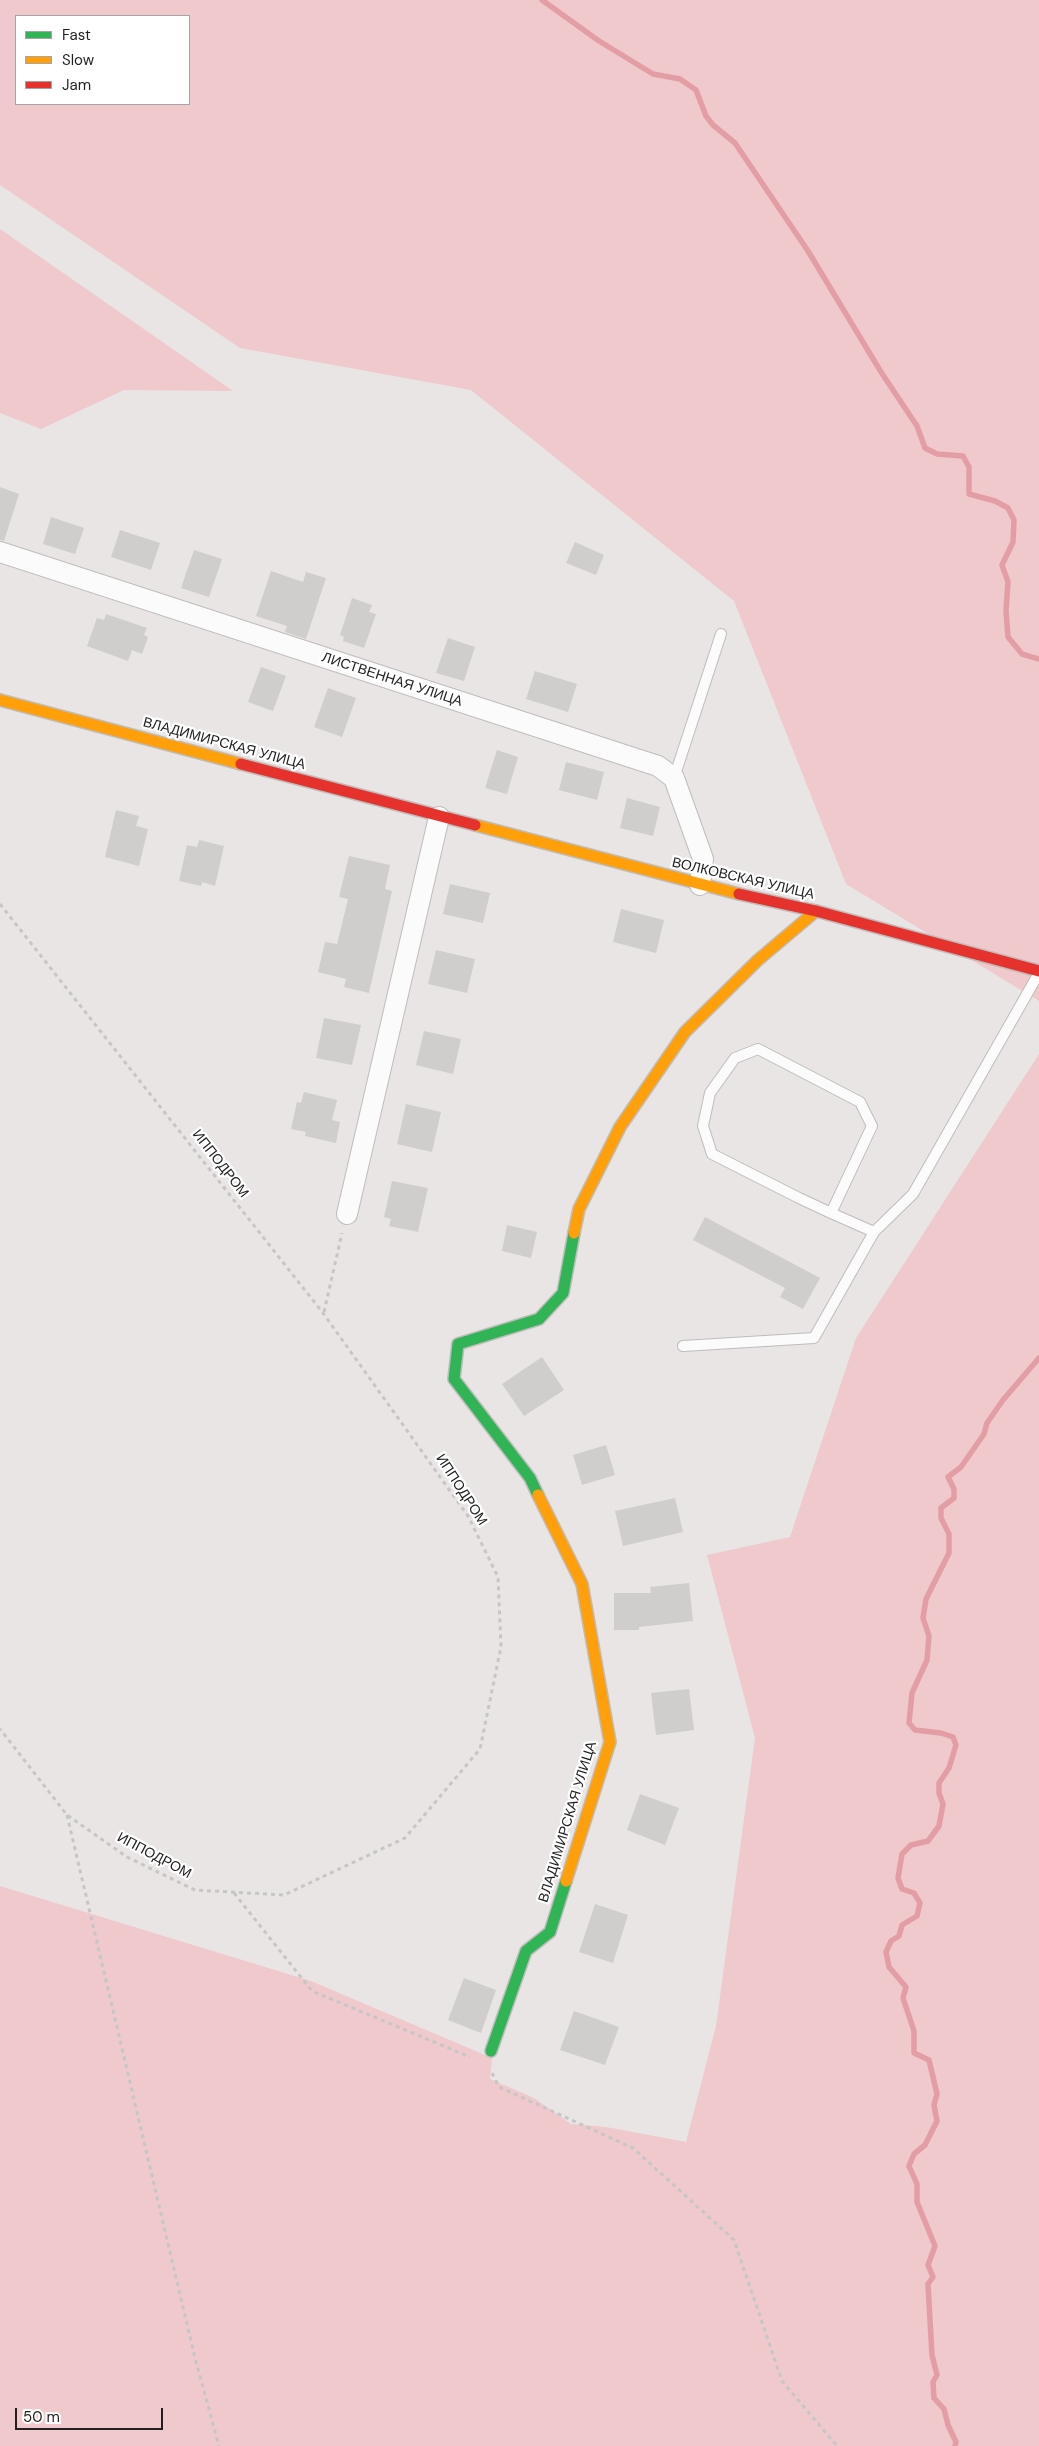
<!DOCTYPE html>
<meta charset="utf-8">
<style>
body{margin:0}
#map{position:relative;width:1039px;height:2446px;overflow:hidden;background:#e9e5e5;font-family:"DM Sans",sans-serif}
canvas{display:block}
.legend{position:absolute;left:15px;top:15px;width:175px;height:90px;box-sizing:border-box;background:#fff;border:1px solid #a6a5a5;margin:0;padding:6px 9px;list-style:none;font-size:15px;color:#211f1f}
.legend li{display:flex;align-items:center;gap:10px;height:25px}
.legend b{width:25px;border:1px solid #a6a5a5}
.scale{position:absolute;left:15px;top:2408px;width:148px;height:22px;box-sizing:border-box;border:2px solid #211f1f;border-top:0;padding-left:6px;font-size:15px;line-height:18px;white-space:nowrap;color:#211f1f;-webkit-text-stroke:4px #fff;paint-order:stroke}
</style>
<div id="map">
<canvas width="1039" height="2446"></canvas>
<ul class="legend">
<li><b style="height:6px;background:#30b455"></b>Fast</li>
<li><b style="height:6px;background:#ff9f0a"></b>Slow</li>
<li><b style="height:6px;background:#e5322d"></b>Jam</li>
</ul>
<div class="scale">50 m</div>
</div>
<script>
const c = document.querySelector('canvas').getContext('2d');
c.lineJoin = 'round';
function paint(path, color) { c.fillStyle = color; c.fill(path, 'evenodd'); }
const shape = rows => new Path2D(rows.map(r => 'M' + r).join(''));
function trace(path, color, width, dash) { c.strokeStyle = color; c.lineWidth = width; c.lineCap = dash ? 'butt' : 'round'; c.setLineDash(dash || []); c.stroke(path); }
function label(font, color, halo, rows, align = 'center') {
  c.font = font + ' "DM Sans",sans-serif'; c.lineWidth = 4.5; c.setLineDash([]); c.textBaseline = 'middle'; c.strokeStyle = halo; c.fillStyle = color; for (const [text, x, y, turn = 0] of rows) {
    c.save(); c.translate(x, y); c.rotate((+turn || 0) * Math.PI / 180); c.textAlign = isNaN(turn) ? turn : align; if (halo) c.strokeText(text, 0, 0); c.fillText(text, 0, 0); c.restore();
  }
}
const green = shape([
 [0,0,1039,0,1039,1001,846,884,734,601,471,390,240,348,0,185],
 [16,16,189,16,189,104,16,104],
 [0,229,233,391,124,390,41,429,0,413],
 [1039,1054,1039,2446,0,2446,0,1886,311,1981,492,2058,490,2079,534,2098,571,2124,606,2127,686,2142,716,2026,755,1738,707,1555,790,1537,856,1338]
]);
const stream = shape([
 [542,0,599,41,653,74,680,79,696,90,706,116,713,125,735,143,808,251,881,372,917,426,925,448,937,454,963,456,969,467,969,494,995,501,1008,508,1014,520,1013,542,1002,565,1008,582,1006,611,1008,637,1022,654,1039,659],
 [955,2446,956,2442,948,2425,944,2409,934,2398,933,2382,937,2375,932,2355,928,2284,933,2277,928,2265,935,2246,917,2202,917,2184,909,2166,914,2154,925,2145,937,2121,934,2105,937,2094,929,2060,914,2053,914,2031,903,1998,906,1987,889,1967,886,1952,891,1941,899,1936,902,1925,917,1916,920,1903,914,1893,902,1889,898,1878,902,1854,911,1845,928,1841,939,1826,943,1804,939,1793,939,1783,949,1768,956,1745,953,1737,941,1733,915,1730,909,1723,912,1693,927,1660,929,1636,923,1618,926,1599,949,1553,949,1534,941,1518,941,1508,954,1498,954,1489,948,1477,961,1467,984,1434,987,1423,1003,1400,1039,1358]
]);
const building = shape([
 [0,487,19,494,4,541,0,540],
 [51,517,84,528,75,554,43,544],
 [120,530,160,543,151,570,111,557],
 [575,542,604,555,596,575,566,563],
 [194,550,222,559,209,597,181,588],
 [271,571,303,582,306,572,326,578,306,639,285,632,287,626,256,616],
 [352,598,372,605,369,612,376,614,364,648,343,641,344,637,340,635],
 [106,614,147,628,144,635,148,637,142,654,132,650,128,661,87,646,97,618,104,620],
 [448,638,475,647,464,681,436,673],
 [261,667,286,676,273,711,248,702],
 [535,671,577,684,568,712,526,699],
 [328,688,356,698,342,737,314,727],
 [497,750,518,757,507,794,485,788],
 [566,762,604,772,597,800,559,790],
 [627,798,660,807,653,836,620,828],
 [116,810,139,816,136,826,148,829,139,866,105,857],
 [199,840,224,846,215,886,202,882,201,886,179,881,187,845,197,847],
 [349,856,390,865,385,889,392,891,369,993,344,987,346,979,318,972,325,942,337,944,348,899,339,897],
 [450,884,490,893,483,923,443,914],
 [621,909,664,920,656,953,613,942],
 [436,950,475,959,467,993,428,984],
 [324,1018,361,1025,352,1065,316,1058],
 [424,1031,461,1039,453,1074,416,1065],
 [304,1092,337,1100,332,1120,340,1122,336,1143,305,1136,306,1132,291,1129,297,1102,301,1103],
 [406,1104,441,1112,432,1152,397,1144],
 [392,1181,428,1188,418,1232,389,1226,391,1219,384,1217],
 [705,1217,820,1278,803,1309,780,1297,785,1288,693,1240],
 [507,1225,537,1232,531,1258,502,1251],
 [542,1357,564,1390,524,1416,502,1384],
 [606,1445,615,1475,582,1485,573,1455],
 [675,1498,683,1532,623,1546,615,1511],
 [689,1583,693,1621,639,1627,639,1630,614,1630,614,1593,651,1593,650,1587],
 [689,1689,694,1730,656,1735,651,1693],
 [640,1794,679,1808,665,1845,627,1830],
 [595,1904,628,1915,613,1963,579,1952],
 [464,1978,496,1990,481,2033,448,2020],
 [574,2011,619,2027,605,2065,560,2050]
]);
const path = shape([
 [0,904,323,1313,468,1516,498,1577,501,1647,480,1749,405,1838,284,1895,195,1890,127,1857,67,1815,0,1729],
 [324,1312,342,1233],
 [67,1815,195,2358,219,2446],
 [234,1893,312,1991,470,2057],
 [492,2073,499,2087,633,2148,734,2240,782,2381,837,2446]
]);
const lane = shape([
 [674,778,721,634],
 [831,1213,872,1126,860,1102,758,1049,735,1058,710,1093,703,1126,712,1154,799,1198,831,1213,874,1232,913,1194,1039,973],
 [683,1346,814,1338,874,1232]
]);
const street = shape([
 [0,552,658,766,674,778,703,859,700,885],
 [347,1214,439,817]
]);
const fast = shape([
 [538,1495,530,1478,454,1379,458,1344,539,1319,563,1293,574,1233],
 [491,2051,526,1951,550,1932,566,1881]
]);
const slow = shape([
 [0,700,241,764],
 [475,825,739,894],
 [574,1233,579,1209,620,1127,685,1032,758,960,816,911],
 [538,1495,582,1584,610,1742,566,1881]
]);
const jam = shape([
 [241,764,475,825],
 [739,894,816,911,1039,971]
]);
const streetNames = [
 ["ЛИСТВЕННАЯ УЛИЦА",392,680,18],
 ["ВЛАДИМИРСКАЯ УЛИЦА",224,744,15],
 ["ВОЛКОВСКАЯ УЛИЦА",743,879,13],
 ["ИППОДРОМ",220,1164,52],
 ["ИППОДРОМ",461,1490,57],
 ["ВЛАДИМИРСКАЯ УЛИЦА",568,1822,-73],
 ["ИППОДРОМ",154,1856,28]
];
paint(green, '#efc9cb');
trace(stream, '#e39ea5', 5.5);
paint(building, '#d0cdcd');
trace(lane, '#bfbcbc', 12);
trace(street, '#bfbcbc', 22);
trace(fast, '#bfbcbc', 14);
trace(slow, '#bfbcbc', 14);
trace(jam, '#bfbcbc', 14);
trace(path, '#c7c6c6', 3, [4, 4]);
trace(lane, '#fcfbfb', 10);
trace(street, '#fcfbfb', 20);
trace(fast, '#30b455', 11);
trace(slow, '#ff9f0a', 11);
trace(jam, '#e5322d', 11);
label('14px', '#211f1f', '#fff', streetNames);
</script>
